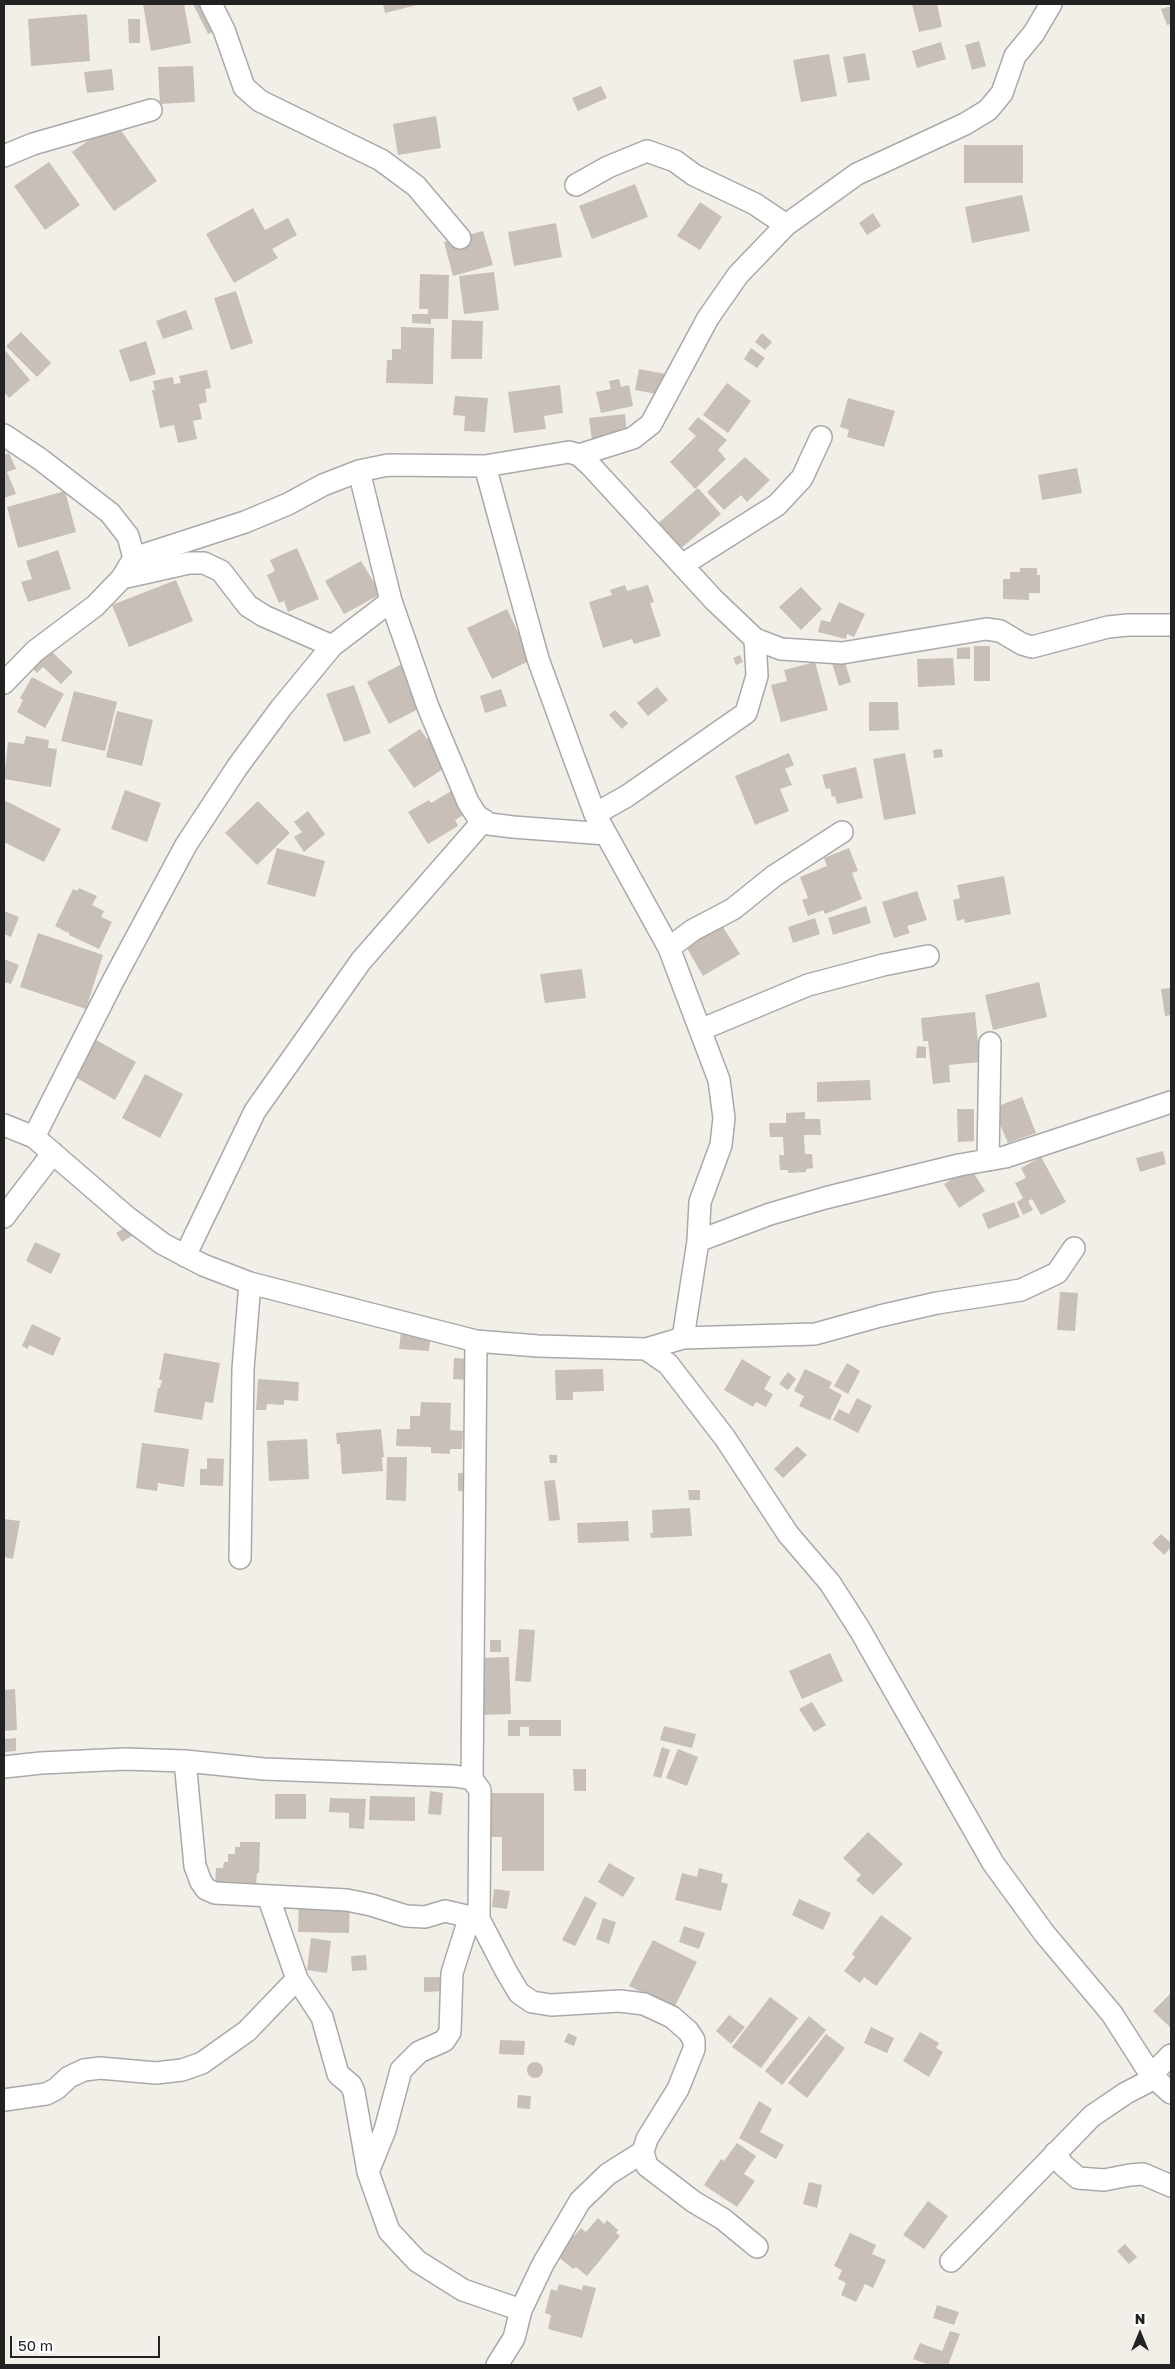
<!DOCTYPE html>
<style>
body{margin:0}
#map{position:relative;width:1175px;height:2369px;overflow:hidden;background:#f2efe9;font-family:"Golos Text",sans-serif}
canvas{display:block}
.frame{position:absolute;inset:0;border:5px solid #222;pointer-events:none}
.north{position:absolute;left:1115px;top:2309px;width:50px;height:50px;-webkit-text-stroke:4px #fff;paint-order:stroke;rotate:0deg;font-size:14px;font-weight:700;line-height:20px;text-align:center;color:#222}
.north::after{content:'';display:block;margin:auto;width:18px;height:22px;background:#222;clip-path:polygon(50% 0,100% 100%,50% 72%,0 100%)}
.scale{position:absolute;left:10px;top:2336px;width:150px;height:22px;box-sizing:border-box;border:2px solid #222;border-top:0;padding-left:6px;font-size:15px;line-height:18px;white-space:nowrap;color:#222;-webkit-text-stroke:4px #fff;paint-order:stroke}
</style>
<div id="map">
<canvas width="1175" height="2369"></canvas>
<div class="frame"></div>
<div class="north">N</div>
<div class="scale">50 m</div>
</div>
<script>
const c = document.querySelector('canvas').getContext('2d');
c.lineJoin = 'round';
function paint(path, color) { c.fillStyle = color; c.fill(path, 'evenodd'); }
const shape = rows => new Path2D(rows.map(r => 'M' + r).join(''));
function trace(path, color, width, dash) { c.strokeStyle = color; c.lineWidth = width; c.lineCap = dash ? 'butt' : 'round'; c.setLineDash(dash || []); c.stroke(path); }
const building = shape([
 [143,4,184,4,191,43,151,51],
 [193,4,204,4,217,30,208,34],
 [383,4,421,4,385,13],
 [912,4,937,4,942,27,919,32],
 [1171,6,1171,24,1167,25,1161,9],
 [87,14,90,61,31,66,28,19],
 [128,19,140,19,140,43,129,43],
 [979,41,986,66,972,70,965,45],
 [941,42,946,59,917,68,912,51],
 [865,53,870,80,848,83,843,57],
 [829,54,837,96,801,102,793,60],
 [193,66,195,102,160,104,158,67],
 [112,69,114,90,87,93,84,72],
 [601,86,607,98,578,111,572,98],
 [436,116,441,148,398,155,393,124],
 [115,122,157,181,114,211,72,152],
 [964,145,1023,145,1023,183,964,183],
 [49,162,80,205,45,230,14,186],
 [635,184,648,217,592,239,579,206],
 [1022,195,1030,231,972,243,965,207],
 [700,202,722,217,700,250,677,236],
 [253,208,265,230,288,218,297,235,272,249,278,258,234,283,206,234],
 [873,213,881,226,867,235,859,223],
 [556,223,562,257,514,266,508,232],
 [483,231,493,265,453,276,444,242],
 [494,272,499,310,464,314,459,276],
 [420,274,449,275,448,319,431,319,431,324,412,323,412,314,428,314,428,309,419,309],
 [236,291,253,343,231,350,214,298],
 [186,310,193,329,163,339,156,321],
 [452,320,483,321,482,359,451,359],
 [401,327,434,328,433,384,386,383,387,360,392,360,392,349,401,349],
 [21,332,51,363,37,377,6,346],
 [762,333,772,342,765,350,755,342],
 [146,341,156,374,130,382,119,350],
 [751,348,765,358,757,368,744,359],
 [4,349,30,380,9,398,4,392],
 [639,369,666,374,662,395,635,390],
 [207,370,211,388,205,389,207,402,199,404,202,419,193,421,197,439,178,443,174,425,160,428,152,390,155,390,153,381,173,377,174,384,181,383,179,376],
 [619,379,621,387,629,385,633,406,601,413,596,392,611,389,609,381],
 [727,383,751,401,728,433,703,415],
 [560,385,563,413,544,416,546,429,514,433,508,392],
 [455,396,488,398,485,432,464,431,465,416,453,415],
 [848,398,895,411,884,447,847,437,849,430,840,427],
 [625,414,627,436,592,440,589,418],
 [698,417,727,440,718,450,726,459,695,489,670,462,696,436,688,429],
 [9,453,16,469,7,472,16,494,4,498,4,455],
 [745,457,770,480,747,502,741,495,724,510,707,492],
 [1077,468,1082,493,1042,500,1038,475],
 [698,488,721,514,678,551,655,526],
 [65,491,76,532,18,548,7,507],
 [297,548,319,599,288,612,284,601,279,603,267,575,275,571,270,560],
 [58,550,71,589,28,602,21,582,32,579,26,561],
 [361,561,381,594,344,614,325,581],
 [1020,568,1037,568,1037,575,1040,575,1040,593,1029,593,1029,600,1003,599,1003,579,1010,579,1010,572,1020,572],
 [176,580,193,621,129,647,112,605],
 [625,585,627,591,648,585,654,602,650,603,661,636,634,644,632,639,603,648,589,602,612,595,610,590],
 [801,587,822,609,801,630,779,607],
 [839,602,865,614,854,637,847,634,846,639,818,632,821,620,830,622],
 [507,609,531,660,492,679,467,628],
 [974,646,990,646,990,681,974,681],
 [970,647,970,659,957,659,957,648],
 [49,649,73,672,61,684,43,667,37,673,31,667],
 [740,655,743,662,736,665,733,658],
 [843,656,851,682,839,686,831,660],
 [953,658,955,685,918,687,917,659],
 [815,662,828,710,781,722,771,685,787,681,784,670],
 [402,664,424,706,389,724,367,682],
 [32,677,64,694,45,728,17,712,23,700,20,698],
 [354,685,371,733,344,742,326,694],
 [657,687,668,700,648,716,637,703],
 [501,689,507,706,485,713,480,696],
 [74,691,117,702,105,751,61,741],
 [869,702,898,702,899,730,869,731],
 [615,710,628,723,622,729,609,715],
 [117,711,153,720,142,766,106,757],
 [420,729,427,739,431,737,449,765,414,788,388,750],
 [26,736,49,740,48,748,57,749,51,787,4,779,8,742,24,744],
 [942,749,943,757,934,758,933,750],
 [789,753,794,765,785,769,792,785,780,789,789,811,755,825,735,776],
 [905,753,916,814,884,820,873,759],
 [856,767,863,798,837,804,835,796,832,797,830,788,826,789,822,775],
 [458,787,472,810,455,820,458,826,428,844,408,812,429,800,431,803],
 [125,790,161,803,147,842,111,829],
 [4,800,61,829,44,862,4,842],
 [258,801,290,833,257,865,225,833],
 [308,811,325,834,304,852,294,837,302,832,294,822],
 [277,848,325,861,315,897,267,884],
 [849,848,858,871,852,873,862,899,825,914,823,910,808,916,802,900,808,898,800,877,827,866,824,858],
 [1004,876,1011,914,965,923,964,919,957,921,953,900,960,898,957,885],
 [79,888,97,896,92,905,104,911,101,917,112,922,99,949,69,935,69,931,68,933,55,926,73,889,77,891],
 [917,891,927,920,907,926,910,933,894,938,882,902],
 [866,906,871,923,833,935,828,918],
 [4,911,19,917,11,937,4,934],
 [815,918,820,934,793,943,788,927],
 [721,924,740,954,703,976,685,945],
 [38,933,103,955,86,1009,20,987],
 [4,959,19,965,11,984,4,982],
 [582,969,586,998,545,1003,540,974],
 [1039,982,1047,1017,993,1030,985,995],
 [1171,988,1171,1015,1165,1016,1161,989],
 [975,1012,980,1062,949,1065,950,1082,933,1084,928,1041,923,1041,921,1018],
 [96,1040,136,1062,115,1100,75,1077],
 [917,1046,926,1047,926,1058,916,1058],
 [145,1074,183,1094,160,1138,122,1118],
 [870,1080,871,1100,817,1102,817,1082],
 [1022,1097,1036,1133,1008,1143,993,1108],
 [957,1109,974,1109,974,1141,958,1142],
 [805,1112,805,1119,820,1119,821,1135,804,1135,805,1154,812,1154,813,1168,806,1169,806,1172,788,1173,788,1170,780,1170,779,1155,784,1155,783,1137,770,1137,769,1123,786,1123,786,1113],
 [1163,1151,1166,1164,1140,1172,1136,1158],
 [1041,1157,1066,1202,1041,1215,1032,1199,1028,1201,1033,1210,1023,1215,1017,1202,1023,1198,1015,1183,1026,1178,1021,1168],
 [970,1167,985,1191,959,1208,944,1184],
 [1014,1202,1020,1217,988,1229,982,1214],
 [128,1226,133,1235,122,1242,116,1233],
 [35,1242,61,1254,51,1274,26,1261],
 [1060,1292,1078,1293,1075,1331,1057,1330],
 [32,1324,61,1338,53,1356,29,1345,28,1349,22,1346],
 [401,1332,431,1334,429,1351,399,1349],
 [164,1353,220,1363,213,1403,205,1402,202,1420,154,1412,158,1388,160,1388,162,1380,159,1380],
 [454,1358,470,1359,469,1380,453,1379],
 [742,1359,771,1377,764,1389,773,1394,766,1407,756,1402,753,1407,724,1390],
 [847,1363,860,1371,848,1394,834,1386],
 [603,1369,604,1391,573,1392,573,1400,556,1400,555,1370],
 [805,1369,832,1382,829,1388,842,1395,830,1420,799,1406,804,1396,794,1391],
 [788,1372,796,1379,788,1390,779,1384],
 [258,1379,299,1382,298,1401,284,1400,284,1405,267,1404,266,1410,256,1410],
 [857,1398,872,1406,858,1433,833,1420,839,1409,849,1414],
 [421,1402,451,1403,450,1430,463,1431,462,1449,450,1449,450,1454,431,1453,431,1447,396,1446,397,1429,410,1429,410,1416,420,1416],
 [381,1429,384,1457,382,1457,383,1471,342,1474,340,1444,337,1444,336,1433],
 [307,1439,309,1479,269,1481,267,1441],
 [142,1443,189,1449,184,1487,158,1483,157,1491,136,1488],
 [797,1446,807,1455,783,1478,774,1469],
 [549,1455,557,1455,557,1463,550,1463],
 [387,1457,407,1457,406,1501,386,1500],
 [207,1458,224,1459,223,1486,200,1485,200,1469,207,1469],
 [458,1473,471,1473,472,1491,458,1491],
 [555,1480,560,1520,549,1521,544,1481],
 [688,1490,700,1490,700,1500,689,1500],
 [690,1508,692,1536,651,1538,650,1533,653,1533,652,1510],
 [4,1519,20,1521,13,1559,4,1557],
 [628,1521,629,1541,578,1543,577,1523],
 [1161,1534,1171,1543,1171,1547,1164,1555,1152,1543],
 [519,1629,535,1630,531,1682,515,1681],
 [490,1640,501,1640,501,1652,490,1652],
 [830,1653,843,1681,802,1699,789,1671],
 [509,1657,511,1714,481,1715,479,1658],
 [15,1689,17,1730,4,1731,4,1690],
 [812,1702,826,1725,814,1732,799,1709],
 [508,1720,561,1720,561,1736,529,1736,529,1727,520,1727,520,1736,508,1736],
 [664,1726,696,1734,692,1748,660,1740],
 [16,1738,16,1751,4,1752,4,1739],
 [662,1747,670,1750,661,1778,653,1776],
 [678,1749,698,1757,687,1786,666,1778],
 [573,1769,586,1769,586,1791,574,1791],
 [430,1791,443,1793,441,1815,428,1814],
 [488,1793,544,1793,544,1871,502,1871,502,1837,488,1837],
 [275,1794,306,1794,306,1819,275,1819],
 [370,1796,415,1797,415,1821,369,1820],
 [330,1798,366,1799,364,1829,349,1828,349,1813,329,1812],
 [868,1832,903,1864,873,1895,856,1880,861,1875,843,1858],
 [240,1842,260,1842,259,1873,257,1873,256,1887,215,1887,216,1868,223,1868,224,1862,228,1862,228,1854,235,1854,235,1847,240,1847],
 [609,1863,635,1878,623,1897,598,1882],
 [699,1868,723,1874,721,1882,728,1884,721,1911,675,1900,682,1873,697,1877],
 [494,1889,510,1891,507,1909,492,1907],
 [585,1896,597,1903,575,1946,562,1940],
 [799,1899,831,1913,823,1930,792,1915],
 [299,1901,350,1902,349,1933,298,1932],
 [881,1915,912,1938,876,1986,864,1977,860,1983,844,1971,855,1957,852,1954],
 [603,1918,616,1922,609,1944,596,1939],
 [684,1926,705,1933,699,1949,679,1942],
 [311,1938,331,1941,327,1973,307,1970],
 [653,1940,697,1962,674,2008,629,1986],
 [366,1955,367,1970,352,1971,351,1956],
 [424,1977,445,1977,445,1991,424,1992],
 [1171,1993,1171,2028,1153,2011],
 [770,1997,798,2018,761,2068,732,2047],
 [729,2015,745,2027,731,2044,716,2031],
 [809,2016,826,2030,782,2085,765,2071],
 [871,2027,894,2038,887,2053,864,2043],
 [920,2032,939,2043,936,2048,943,2052,929,2077,903,2061],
 [568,2033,577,2037,574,2046,564,2042],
 [826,2034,845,2048,807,2098,788,2083],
 [500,2040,525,2041,524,2055,499,2054],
 '527 2070a8 8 0 1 1 16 0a8 8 0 1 1-16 0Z',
 [518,2095,531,2096,530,2109,517,2108],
 [759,2101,772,2109,760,2132,784,2145,776,2159,739,2138],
 [737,2143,756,2156,744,2174,755,2181,737,2207,704,2185,721,2159,724,2161],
 [809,2182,822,2185,817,2208,803,2204],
 [928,2201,948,2216,924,2249,903,2235],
 [598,2218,604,2224,607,2220,618,2230,616,2233,620,2236,587,2276,576,2267,573,2269,555,2254,572,2234,574,2236,581,2228,586,2232],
 [850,2233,876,2245,872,2254,886,2260,873,2288,865,2284,856,2302,841,2295,846,2283,838,2279,842,2270,834,2266],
 [1125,2244,1137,2257,1129,2264,1117,2251],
 [559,2284,582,2290,583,2285,596,2288,582,2338,548,2329,551,2315,545,2313,551,2289,557,2291],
 [937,2305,959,2312,954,2325,933,2318],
 [950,2331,960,2334,948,2365,930,2365,913,2359,920,2343,942,2351]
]);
const street = shape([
 [211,4,224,30,244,87,260,101,381,160,416,186,460,238],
 [4,156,33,144,151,110],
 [576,185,608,167,647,151,675,161,694,175,755,204,786,225],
 [4,435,40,459,110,513,128,536,134,558,122,578,95,606,35,651,4,683],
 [579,455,633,438,651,424,708,318,738,275,786,225,857,174,965,124,988,110,1002,93,1015,56,1034,33,1051,4],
 [485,466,538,659,574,758,595,814,669,948,719,1080,724,1118,721,1145,700,1202,698,1241,683,1338],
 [359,471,391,601,428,707,468,802,477,816,489,824,513,827,606,834],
 [134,558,245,522,288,504,323,485,359,471,388,465,485,466,569,452,579,455,590,465,714,600,755,639,781,649,842,653,986,629,1000,631,1022,644,1032,647,1108,627,1128,625,1171,625],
 [682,565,777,505,802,478,821,437],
 [122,578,189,563,204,563,221,571,248,606,264,616,332,646],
 [595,814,627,796,746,713,757,676,755,639],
 [669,948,693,930,733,909,774,876,842,832],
 [700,1030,808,985,883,965,928,956],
 [4,1125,34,1137,128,1218,163,1244,203,1265,250,1283,476,1341,538,1346,646,1349,668,1364,725,1438,788,1534,830,1583,860,1630,993,1863,1044,1933,1112,2014,1151,2075,1171,2093],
 [34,1137,113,981,186,845,238,766,281,708,332,646,391,601],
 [988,1160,990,1043],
 [4,1217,53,1153],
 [698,1241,770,1214,825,1198,959,1165,1005,1157,1171,1102],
 [185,1256,255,1111,361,961,484,820],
 [646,1349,683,1338,815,1334,880,1316,937,1303,1021,1290,1057,1273,1074,1248],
 [240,1558,243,1369,250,1283],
 [185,1761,195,1866,201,1882,206,1889,215,1893,347,1900,371,1905,406,1916,425,1917,445,1911,479,1919],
 [4,1767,41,1763,125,1759,185,1761,264,1769,454,1776,472,1779,480,1790,479,1919,506,1971,519,1993,532,2002,551,2005,620,2001,644,2004,672,2017,688,2031,694,2040,694,2049,678,2089,647,2139,643,2152,647,2166,694,2202,723,2219,757,2247],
 [472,1779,476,1341],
 [268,1896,297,1979,322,2017,338,2074,351,2085,354,2092,368,2172,389,2231,417,2261,463,2290,521,2310],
 [1151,2075,1171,2055],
 [4,2100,46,2094,56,2089,69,2077,84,2070,100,2068,156,2073,182,2070,202,2063,247,2031,297,1979],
 [1055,2153,1063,2165,1078,2178,1104,2180,1130,2175,1143,2174,1171,2186],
 [368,2172,385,2130,401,2070,419,2052,444,2041,450,2032,452,1973,470,1916],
 [951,2261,1092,2116,1126,2093,1155,2078],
 [497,2365,514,2338,521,2310,543,2264,580,2201,608,2174,643,2152]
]);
paint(building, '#c7bfb8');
trace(street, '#a9a9a9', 24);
trace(street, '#fff', 21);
</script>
